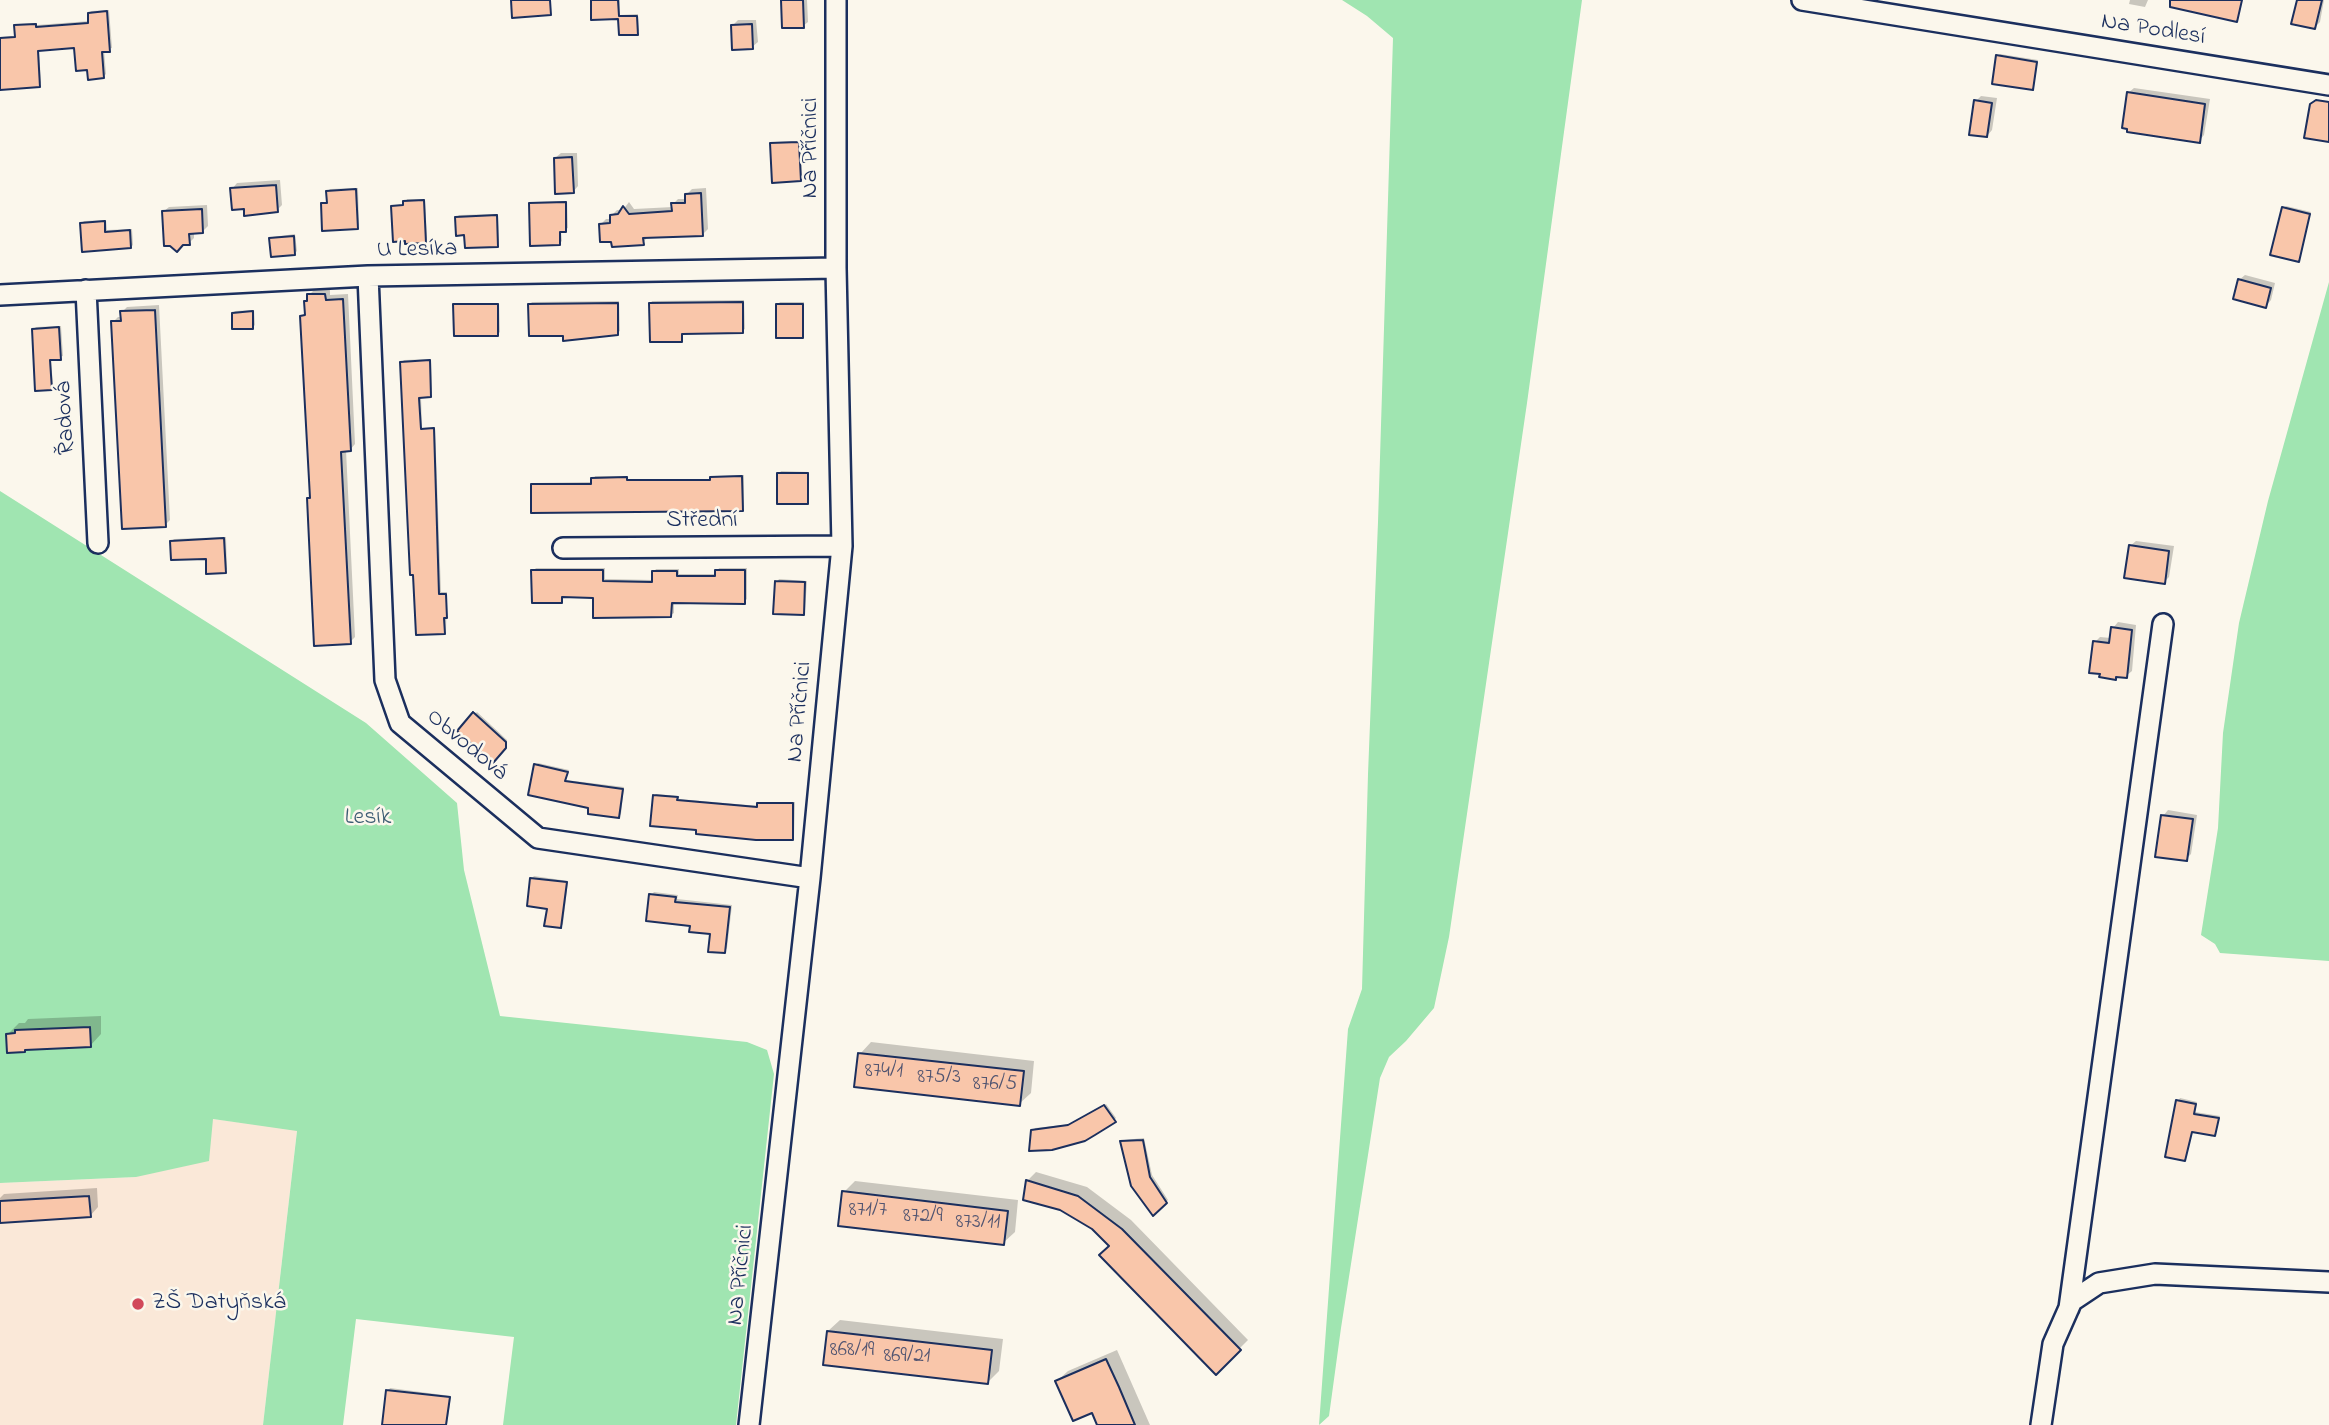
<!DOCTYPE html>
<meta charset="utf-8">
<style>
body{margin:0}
canvas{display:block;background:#fbf7ec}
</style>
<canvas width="2329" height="1425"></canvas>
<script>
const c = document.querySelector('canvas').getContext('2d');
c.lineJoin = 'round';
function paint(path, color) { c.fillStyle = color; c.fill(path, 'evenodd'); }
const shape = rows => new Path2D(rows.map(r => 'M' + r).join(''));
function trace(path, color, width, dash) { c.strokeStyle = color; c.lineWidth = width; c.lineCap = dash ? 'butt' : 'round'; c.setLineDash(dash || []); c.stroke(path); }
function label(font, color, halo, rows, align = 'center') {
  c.font = font + ' "Indie Flower",sans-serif'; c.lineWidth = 5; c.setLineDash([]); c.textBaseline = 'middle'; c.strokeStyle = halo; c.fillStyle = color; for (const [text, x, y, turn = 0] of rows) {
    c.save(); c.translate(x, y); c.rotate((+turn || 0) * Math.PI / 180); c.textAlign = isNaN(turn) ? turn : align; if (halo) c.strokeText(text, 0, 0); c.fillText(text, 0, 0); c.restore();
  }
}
const built = shape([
 [213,1119,297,1130,263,1425,0,1425,0,1183,136,1177]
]);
const green = shape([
 [1342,0,1582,0,1527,403,1449,937,1434,1008,1406,1041,1389,1057,1380,1078,1341,1328,1329,1416,1319,1425,1348,1029,1362,989,1368,774,1378,522,1393,38,1367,16],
 [2329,282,2329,961,2220,953,2215,944,2201,935,2218,828,2223,733,2239,623,2268,501],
 [0,491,366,723,457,803,464,870,500,1016,747,1042,767,1050,774,1074,736,1425,503,1425,514,1337,356,1319,343,1425,263,1425,297,1131,213,1119,209,1161,136,1177,0,1183]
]);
const shadow = shape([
 [593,0,620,0,620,15,638,14,639,31,637,33,620,18],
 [783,0,807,0,808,22,803,26],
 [2130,0,2148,0,2145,7,2129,4],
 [2299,0,2324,0,2320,22,2315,27],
 [109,10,112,48,104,50,106,74,103,77,89,68,76,46,39,49,41,83,39,85,0,88,0,37,17,36,16,26,18,24,37,23,37,25,90,21,89,13,91,11],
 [738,20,756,20,758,42,752,47,733,25],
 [2000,54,2038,60,2034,86,2032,88,1998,56],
 [2134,88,2210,99,2204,135,2199,141,2128,93],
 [1981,96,1997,98,1992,130,1987,136,1976,101],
 [801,141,802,178,800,180,772,144,774,142],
 [561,153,577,153,578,186,573,192,555,158],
 [280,180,282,205,277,210,246,207,232,189,237,183],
 [358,188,359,225,357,227,323,204,329,202,328,191,330,189],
 [706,188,708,229,703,234,648,236,643,243,600,225,606,219,612,219,612,215,617,210,623,210,629,202,634,209,673,207,673,204,678,199,687,199,687,194,692,189],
 [407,199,425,199,427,239,425,241,393,207,405,204],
 [567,201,568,228,561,231,562,241,560,243,530,204,533,202],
 [207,205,208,226,203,231,194,232,194,238,189,243,163,212,169,207],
 [2286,206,2311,212,2298,260,2284,208],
 [498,214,499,243,497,245,466,234,457,217,459,215],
 [106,220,107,230,132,229,133,245,131,247,82,223,84,221],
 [295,234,297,251,295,253,270,239,272,237],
 [2245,275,2275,283,2271,300,2266,306,2239,280],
 [330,289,330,295,348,294,355,444,350,450,346,450,355,637,350,642,309,499,312,496,302,316,307,311,306,302,309,295,314,290],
 [744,300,745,329,742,331,683,332,681,340,650,304,652,301],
 [619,301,620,331,617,333,565,334,530,304,532,302],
 [780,302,804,302,804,334,802,336,778,304],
 [457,303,499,303,500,332,498,334,455,305],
 [159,305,170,520,165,525,113,322,118,317,122,317,122,312,127,307],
 [254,310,255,325,253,327,233,313,235,311],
 [61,326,63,356,51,359,53,386,51,388,33,330,36,327],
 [431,359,432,393,421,396,422,428,435,427,441,592,447,592,446,631,444,633,415,573,402,362,404,360],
 [781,471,809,472,809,500,807,502,779,474],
 [744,475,744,507,742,509,532,485,534,483,593,482,595,476,628,476,628,479,711,479,714,476],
 [226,537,227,569,225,571,207,557,172,541,174,539],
 [2136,541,2174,546,2169,577,2164,582,2130,546],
 [536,568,605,568,605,579,654,580,654,572,656,569,679,569,679,574,716,574,719,568,747,568,747,599,744,602,674,601,674,613,671,615,595,596,564,595,562,601,533,571],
 [779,579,807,581,805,611,803,614,777,582],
 [2118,622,2136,625,2132,671,2126,676,2118,675,2115,678,2095,642,2100,637,2111,638,2113,628],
 [477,712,507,740,507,745,492,761,459,731],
 [538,763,569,770,566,780,624,787,621,814,619,816,590,806,536,765],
 [656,794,679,796,679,799,759,806,761,802,795,802,794,836,792,838,654,796],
 [2168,810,2197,815,2191,854,2186,859,2163,816],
 [534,876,568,881,563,924,561,927,532,878],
 [654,892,678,895,677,899,732,905,727,948,724,952,712,932,692,924,651,895],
 [101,1016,101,1034,90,1046,28,1048,25,1051,8,1034,19,1023,25,1023,28,1019],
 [871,1042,1034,1061,1031,1093,1019,1104,860,1054],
 [2180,1098,2197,1102,2195,1112,2220,1116,2215,1134,2193,1130,2184,1159,2178,1101],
 [1106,1104,1116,1118,1114,1120,1033,1131,1035,1128,1072,1124],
 [1144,1138,1152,1175,1168,1200,1153,1213,1122,1142,1124,1140],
 [1036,1172,1087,1187,1131,1220,1248,1340,1216,1372,1111,1246,1093,1228,1027,1181],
 [855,1181,1018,1200,1015,1232,1003,1243,844,1192],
 [97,1188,98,1207,90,1216,0,1221,0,1198,4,1194],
 [840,1320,1003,1339,999,1371,988,1382,828,1331],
 [1117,1350,1150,1425,1099,1425,1093,1411,1057,1381,1068,1371],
 [390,1388,451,1396,447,1425,384,1425,388,1391]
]);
const building = shape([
 [511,0,550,0,551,15,512,18,511,0],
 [591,0,618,0,619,16,637,16,638,35,619,35,618,19,591,20,591,0],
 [781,0,803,0,804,28,782,28,781,0],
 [2170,0,2242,0,2237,22,2170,7,2170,0],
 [2297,0,2322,0,2315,29,2291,24,2297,0],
 [107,11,110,52,102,52,104,78,88,80,87,70,76,71,74,48,38,51,40,87,0,90,0,38,15,37,14,25,36,24,36,27,88,23,88,13,107,11],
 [752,24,753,49,732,50,731,25,752,24],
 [1996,55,2037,62,2033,90,1992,84,1996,55],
 [2127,92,2205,104,2200,143,2127,132,2127,129,2122,128,2127,92],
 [1974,100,1992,103,1987,137,1969,135,1974,100],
 [2316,100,2329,102,2329,142,2304,138,2310,104,2316,100],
 [799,142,801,181,772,183,770,143,799,142],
 [572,157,574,193,555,194,554,158,572,157],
 [276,185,278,212,244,216,244,209,232,210,230,188,276,185],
 [356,189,358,229,322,231,321,203,327,203,326,191,356,189],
 [701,193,703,236,643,238,644,245,612,247,611,242,600,242,599,224,610,223,610,215,618,214,623,206,629,214,672,211,671,203,685,203,685,194,701,193],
 [424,200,426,243,405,244,405,241,393,242,391,206,403,205,403,201,424,200],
 [566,202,566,232,560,232,560,245,530,246,529,203,566,202],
 [2282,207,2310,214,2299,262,2270,255,2282,207],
 [202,209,203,233,189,234,190,245,183,245,177,252,170,246,164,246,162,211,202,209],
 [497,215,498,247,465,248,464,235,456,236,455,217,497,215],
 [105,221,105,232,130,230,131,248,82,252,80,223,105,221],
 [294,236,295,255,271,257,269,238,294,236],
 [2238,279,2271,288,2266,308,2233,299,2238,279],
 [307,294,325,294,326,300,343,299,351,451,341,452,351,644,314,646,307,498,310,498,300,316,305,315,304,301,307,301,307,294],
 [743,302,743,333,682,334,682,342,650,342,649,303,743,302],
 [618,303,618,335,563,341,563,336,529,336,528,304,618,303],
 [453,304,498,304,498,336,454,336,453,304],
 [776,304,803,304,803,338,776,338,776,304],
 [155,310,166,527,122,529,111,321,121,321,120,311,155,310],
 [253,311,253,329,232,329,232,313,253,311],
 [59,327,61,360,50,360,52,390,35,391,32,329,59,327],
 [430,360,431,397,419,398,421,429,434,428,439,594,446,594,447,618,444,618,445,634,416,635,413,575,410,575,400,362,430,360],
 [777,473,808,473,808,504,777,504,777,473],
 [742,476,743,511,531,513,531,484,591,484,591,478,627,477,627,480,710,480,710,477,742,476],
 [224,538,226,573,206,574,206,559,171,560,170,541,224,538],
 [2129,545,2169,551,2165,584,2124,578,2129,545],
 [531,570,603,570,603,581,652,582,652,571,677,571,677,576,715,576,715,570,745,570,745,604,672,603,671,617,593,618,593,598,562,597,562,603,532,603,531,570],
 [775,581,805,582,804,615,773,614,775,581],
 [2111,627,2132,630,2127,678,2116,677,2116,680,2099,677,2100,674,2089,673,2093,641,2109,643,2111,627],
 [473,712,506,742,506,748,493,763,457,731,473,712],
 [534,764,568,772,565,781,623,789,619,818,588,814,588,808,528,795,534,764],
 [653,795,678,797,677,800,757,807,757,803,793,803,793,840,756,840,696,834,696,830,650,826,653,795],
 [2161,815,2193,819,2187,861,2155,857,2161,815],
 [530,878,567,882,561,928,544,926,547,909,527,906,530,878],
 [649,894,676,897,675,902,730,907,725,953,708,952,710,934,689,932,690,926,646,921,649,894],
 [90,1027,91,1047,25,1050,25,1052,7,1053,6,1034,15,1033,15,1030,90,1027],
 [858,1053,1024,1071,1020,1106,854,1087,858,1053],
 [2176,1100,2196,1104,2194,1114,2219,1118,2215,1136,2192,1132,2185,1161,2165,1157,2176,1100],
 [1104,1105,1116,1122,1095,1135,1085,1141,1052,1150,1029,1151,1031,1130,1068,1125,1104,1105],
 [1143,1140,1150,1177,1167,1203,1153,1216,1131,1186,1120,1141,1143,1140],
 [1026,1180,1078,1196,1122,1229,1241,1350,1216,1375,1099,1255,1109,1246,1092,1229,1060,1210,1023,1200,1026,1180],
 [842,1191,1008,1211,1004,1245,838,1226,842,1191],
 [89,1196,91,1217,0,1223,0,1201,89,1196],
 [827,1331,992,1350,988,1384,823,1365,827,1331],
 [1106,1359,1119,1387,1135,1425,1097,1425,1092,1413,1073,1421,1055,1381,1106,1359],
 [386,1390,450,1397,446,1425,382,1425,386,1390]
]);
const minor = shape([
 [1802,0,2329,85],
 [368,276,385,680,400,723,538,838,810,878],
 [86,290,98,543],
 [0,295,368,276,836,268],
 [563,548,842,546],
 [2069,1308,2163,624],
 [749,1425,810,878,842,546,836,268,836,0],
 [2041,1425,2053,1344,2072,1301,2099,1283,2155,1274,2329,1282]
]);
const markers = [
 [138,1304,7,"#d1495b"]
];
const numberNames = [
 ["874/1",884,1073],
 ["875/3",939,1079],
 ["876/5",995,1086],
 ["871/7",868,1212],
 ["872/9",923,1218],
 ["873/11",978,1224],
 ["868/19",852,1352],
 ["869/21",907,1358]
];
const streetNames = [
 ["Na Podlesí",2153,31,9],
 ["Na Příčnici",812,148,-90],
 ["U Lesíka",417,251,-1],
 ["Řadová",67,418,-93],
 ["Střední",702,522],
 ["Na Příčnici",801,712,-85],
 ["Obvodová",466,746,40],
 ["Na Příčnici",742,1275,-84]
];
const parkNames = [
 ["Lesík",368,819]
];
const poiNames = [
 ["ZŠ Datyňská",152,1304]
];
paint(built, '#fae8d8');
paint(green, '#a0e5b1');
paint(shadow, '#0003');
paint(building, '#f9c6aa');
trace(building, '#1b2f5e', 2);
trace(minor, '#1b2f5e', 24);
trace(minor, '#fbf7ec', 19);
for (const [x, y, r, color] of markers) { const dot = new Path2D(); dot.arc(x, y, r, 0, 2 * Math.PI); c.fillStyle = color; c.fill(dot); trace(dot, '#fbf7ec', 2.5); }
label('21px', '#525571', null, numberNames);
label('24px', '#1b2f5e', '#fbf7ec', streetNames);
label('24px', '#3c5c73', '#fbf7ec', parkNames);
label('24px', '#1b2f5e', '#fbf7ec', poiNames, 'left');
</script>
